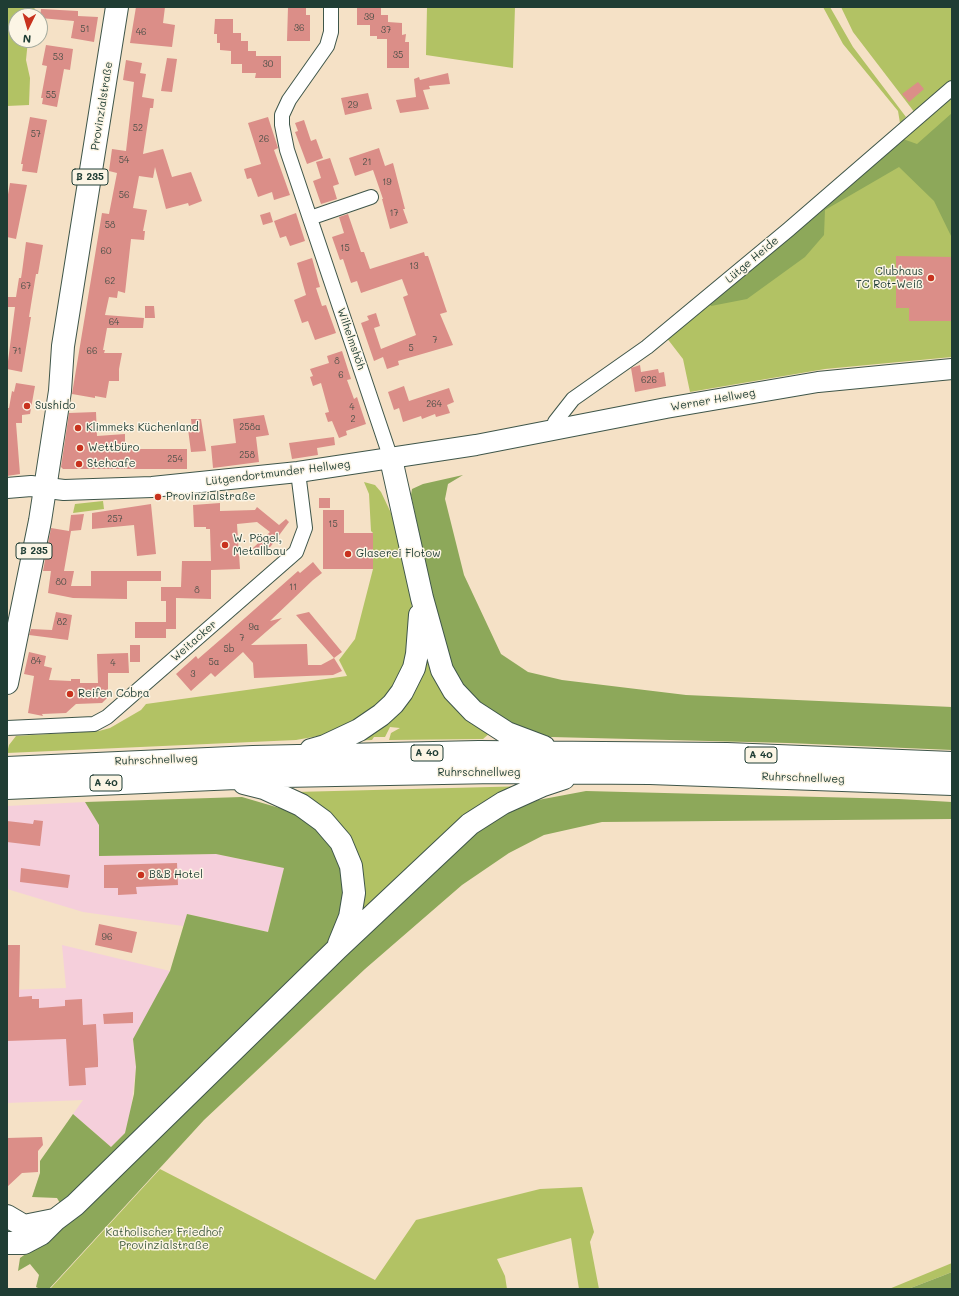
<!DOCTYPE html>
<meta charset="utf-8">
<style>
body{margin:0}
#map{position:relative;width:959px;height:1296px;overflow:hidden;background:#f5e1c6;font-family:Mali,sans-serif}
canvas{display:block}
.frame{position:absolute;inset:0;border:8px solid #1f3d34;pointer-events:none}
.north{position:absolute;left:8px;top:8px;width:40px;height:40px;box-sizing:border-box;background:#fcf5e5;border:1px solid #a4ab9e;border-radius:50%;rotate:185deg;font-size:11px;font-weight:700;line-height:16px;text-align:center;color:#1f3d34}
.north::after{content:'';display:block;margin:auto;width:14px;height:18px;background:#c8321e;clip-path:polygon(50% 0,100% 100%,50% 72%,0 100%)}
</style>
<div id="map">
<canvas width="959" height="1296"></canvas>
<div class="frame"></div>
<div class="north">N</div>
</div>
<script>
const c = document.querySelector('canvas').getContext('2d');
c.lineJoin = 'round';
function paint(path, color) { c.fillStyle = color; c.fill(path, 'evenodd'); }
const shape = rows => new Path2D(rows.map(r => 'M' + r).join(''));
function trace(path, color, width, dash) { c.strokeStyle = color; c.lineWidth = width; c.lineCap = dash ? 'butt' : 'round'; c.setLineDash(dash || []); c.stroke(path); }
function label(font, color, halo, rows, align = 'center') {
  c.font = font + ' Mali,sans-serif'; c.lineWidth = 3; c.setLineDash([]); c.textBaseline = 'middle'; c.strokeStyle = halo; c.fillStyle = color; for (const [text, x, y, turn = 0] of rows) {
    c.save(); c.translate(x, y); c.rotate((+turn || 0) * Math.PI / 180); c.textAlign = isNaN(turn) ? turn : align; if (halo) c.strokeText(text, 0, 0); c.fillText(text, 0, 0); c.restore();
  }
}
const built = shape([
 [85,802,99,825,99,856,216,854,284,868,268,932,187,914,183,926,83,912,7,889,7,806],
 [62,945,170,971,188,981,143,1022,133,1039,136,1067,130,1116,125,1133,111,1147,73,1114,83,1100,7,1103,7,990,66,988]
]);
const green = shape([
 [7,7,37,7,29,12,29,16,16,16,16,40,28,40,26,60,30,78,29,105,7,106],
 [427,7,515,7,513,68,426,55],
 [823,7,830,7,853,47,906,117,900,123,898,111,843,44],
 [841,7,952,7,952,81,915,113,853,32],
 [952,98,952,357,825,369,690,392,683,359,666,337],
 [364,482,375,485,381,492,391,513,406,568,411,595,413,629,405,674,369,715,324,735,296,740,7,753,9,745,16,736,99,731,110,728,141,710,146,704,347,676,339,660,355,639,373,569,373,533,371,531,369,494],
 [103,501,104,509,73,513,75,504],
 [424,654,491,732,483,739,389,740,391,733,400,728,390,727,385,737,374,737,372,740,344,741,373,728],
 [530,786,357,923,295,792],
 [160,1169,375,1280,416,1220,540,1189,582,1187,594,1232,590,1242,599,1289,579,1289,571,1238,497,1259,505,1276,507,1289,50,1289],
 [952,1263,952,1272,942,1276,908,1289,889,1289]
]);
const forest = shape([
 [952,113,952,238,934,201,899,167,825,210,824,235,805,257,747,299,711,306,708,301,903,139,917,144],
 [463,475,448,484,445,499,464,575,501,654,528,672,562,680,686,695,952,707,952,750,788,743,551,737,521,729,489,715,448,668,411,495,412,489,423,484],
 [586,791,899,799,952,802,952,819,602,822,544,835,509,853,462,885,365,969,204,1120,49,1289,40,1289,36,1287,39,1275,30,1264,18,1271,20,1258,71,1222,57,1198,32,1197,40,1173,40,1161,73,1114,111,1147,125,1133,134,1094,136,1067,133,1039,170,971,187,914,268,932,284,868,216,854,99,856,99,825,85,802,242,797,293,812,326,834,341,859,346,906,332,937,502,815,538,800],
 [952,1272,952,1289,908,1289,942,1276]
]);
const building = shape([
 [136,7,165,7,163,23,175,25,172,47,130,43],
 [288,7,306,7,306,15,310,15,310,41,287,41],
 [357,7,381,8,381,15,388,15,388,22,402,23,402,35,406,34,405,42,409,42,409,68,387,68,387,39,377,39,377,36,370,36,370,25,357,25],
 [41,9,78,11,78,16,98,17,94,42,71,38,74,21,40,18],
 [215,19,233,19,233,33,241,33,241,41,248,41,248,51,256,51,256,56,281,56,281,78,255,78,256,73,242,73,242,64,231,64,231,51,220,50,220,43,217,43,217,34,214,34],
 [46,45,73,49,70,70,64,69,57,107,42,104,43,98,41,98,47,66,42,65],
 [167,58,177,59,172,92,161,91],
 [126,60,142,63,140,73,146,74,142,97,154,99,153,108,150,108,143,154,163,149,172,177,191,172,202,201,189,206,188,203,166,209,155,167,153,178,139,176,133,208,147,210,143,231,145,231,144,240,131,239,125,293,118,291,117,298,109,297,105,315,144,318,143,328,107,328,103,350,105,350,104,353,122,353,119,369,119,381,109,381,106,398,95,396,95,398,72,394,102,213,109,214,117,173,109,171,112,149,126,151,134,82,123,80],
 [448,73,450,84,429,86,430,89,423,90,429,109,400,113,396,100,416,97,414,79,419,77,420,80],
 [918,82,924,89,909,102,902,94],
 [368,93,372,109,345,115,341,98],
 [30,117,47,120,37,173,22,171,23,164,21,164],
 [268,117,278,148,274,150,290,195,274,200,272,192,258,197,251,178,247,179,244,169,261,164,248,123],
 [304,120,311,141,316,139,323,158,307,164,295,132,298,131,295,123],
 [379,148,385,166,393,163,405,209,403,209,408,223,390,229,382,199,383,199,373,170,355,176,349,158],
 [330,158,339,184,333,186,337,199,321,204,313,181,321,178,316,162],
 [10,183,27,185,16,239,7,237,7,200],
 [270,212,273,222,263,225,260,215],
 [296,213,305,241,290,246,286,236,280,238,274,221],
 [348,214,361,252,364,252,370,269,424,252,425,256,428,256,447,312,440,314,453,345,398,361,399,365,387,369,383,357,374,361,361,323,369,320,367,316,376,313,380,326,374,328,381,349,416,335,403,297,408,295,402,279,361,293,357,281,351,283,343,259,340,260,332,237,344,233,339,217],
 [26,242,43,245,38,274,36,274,29,317,31,317,22,372,7,369,15,307,7,307,7,297,16,297,19,278,21,278,22,272],
 [896,256,952,257,952,321,909,321,909,308,896,308],
 [312,258,320,287,316,288,322,306,326,305,336,333,315,340,308,321,302,323,294,300,306,295,297,263],
 [145,306,154,306,155,318,145,318],
 [342,351,351,379,347,380,354,399,357,397,366,424,346,431,347,435,339,438,332,421,328,422,325,413,329,412,321,383,313,386,310,377,313,376,310,369,329,363,327,356],
 [640,365,641,372,658,369,659,373,664,372,666,386,635,392,631,368],
 [16,383,35,386,30,414,22,415,22,423,16,423,20,474,7,476,7,408,9,408,12,391,14,392],
 [404,386,409,401,449,388,454,402,447,405,450,413,436,417,435,414,422,419,421,416,403,422,399,408,394,410,388,392],
 [96,412,97,436,125,434,125,447,131,447,131,449,187,449,187,469,63,469,61,467,69,413],
 [264,415,269,435,256,437,259,462,213,468,211,446,236,443,233,419],
 [191,419,201,419,206,451,191,452,188,429,192,429],
 [334,437,335,445,317,448,318,455,292,459,289,443],
 [319,498,330,498,330,508,319,508],
 [220,503,220,511,255,510,257,507,279,525,286,519,289,522,271,546,260,556,253,548,270,532,257,522,237,524,240,569,211,570,211,599,176,598,176,629,166,629,166,638,135,638,135,622,166,622,166,628,166,601,161,601,161,587,181,587,182,561,211,561,210,529,206,529,206,527,194,527,193,505],
 [151,504,156,554,137,556,134,525,92,529,92,513],
 [323,510,344,510,344,533,373,533,373,569,323,569],
 [84,514,81,530,71,531,64,571,74,571,71,586,91,586,91,571,161,571,161,581,127,581,127,599,73,598,48,593,51,571,43,571,51,528,69,531,71,515],
 [313,562,322,573,313,580,270,621,282,618,251,645,307,644,308,665,321,665,334,658,342,671,333,675,254,678,253,663,243,652,215,677,211,673,191,691,176,674,196,656,198,659,228,633,298,571,300,573],
 [56,612,72,615,68,640,29,635,31,629,52,630],
 [309,612,342,652,334,658,296,615],
 [130,645,140,645,140,662,130,662],
 [29,652,46,656,44,666,52,668,49,680,71,681,71,679,80,679,80,683,98,683,97,654,128,653,129,673,108,673,108,697,102,703,76,704,66,713,42,714,43,716,28,713,34,676,24,674],
 [34,820,43,821,40,846,7,842,7,821,33,824],
 [177,863,178,885,136,887,137,894,118,895,118,888,104,888,104,865],
 [21,868,70,875,68,888,20,882],
 [99,924,137,932,132,953,95,945],
 [7,945,20,945,19,997,32,996,32,999,39,999,39,1008,65,1006,65,1000,82,999,83,1025,96,1024,98,1059,98,1067,85,1068,86,1085,69,1086,66,1039,7,1041],
 [133,1012,133,1023,104,1024,103,1014],
 [42,1137,43,1145,38,1151,38,1172,22,1173,7,1187,7,1138]
]);
const street = shape([
 [331,7,331,32,327,46,289,100,282,115,282,125,287,150,391,459],
 [310,218,371,197],
 [555,430,555,422,573,399,647,347,788,230,952,88],
 [7,728,94,724,107,717,296,552,305,528,298,472]
]);
const secondary = shape([
 [7,488,31,486,64,490,152,487,298,472,476,445,666,408,818,382,952,369]
]);
const primary = shape([
 [7,683,40,521,60,391,63,346,117,7]
]);
const highway = shape([
 [391,459,422,598,442,670,454,691,473,711,507,733,544,747],
 [311,750,325,746,359,730,381,715,393,704,402,692,414,668,417,654,420,615],
 [7,768,253,757,479,752,727,754,952,763],
 [244,783,264,788,301,805,323,821,341,842,351,866,354,893,350,917,339,944],
 [7,788,282,776,496,772,650,773,952,784],
 [7,1216,24,1226,54,1220],
 [7,1243,24,1243,41,1234,55,1220,75,1205,337,949,470,824,503,803,543,785,564,778]
]);
const markers = [
 [931,278,4,"#c8321e"],
 [27,406,4,"#c8321e"],
 [78,428,4,"#c8321e"],
 [80,448,4,"#c8321e"],
 [79,464,4,"#c8321e"],
 [158,497,4,"#c8321e"],
 [225,545,4,"#c8321e"],
 [348,554,4,"#c8321e"],
 [70,694,4,"#c8321e"],
 [141,875,4,"#c8321e"]
];
const numberNames = [
 ["39",369,17],
 ["36",299,28],
 ["51",85,29],
 ["37",386,30],
 ["46",141,32],
 ["35",398,55],
 ["53",58,57],
 ["30",268,64],
 ["55",51,95],
 ["29",353,105],
 ["52",138,128],
 ["57",36,134],
 ["26",264,139],
 ["54",124,160],
 ["21",367,162],
 ["19",387,182],
 ["56",124,195],
 ["17",394,213],
 ["58",110,225],
 ["15",345,248],
 ["60",106,251],
 ["13",414,266],
 ["62",110,281],
 ["67",26,286],
 ["64",114,322],
 ["7",435,340],
 ["5",411,348],
 ["71",17,351],
 ["66",92,351],
 ["8",337,361],
 ["6",341,375],
 ["626",649,380],
 ["264",434,404],
 ["4",352,407],
 ["2",353,419],
 ["258a",250,427],
 ["258",247,455],
 ["254",175,459],
 ["257",115,519],
 ["15",333,524],
 ["80",61,582],
 ["11",293,587],
 ["8",197,590],
 ["82",62,622],
 ["9a",254,627],
 ["7",242,638],
 ["5b",229,649],
 ["84",36,661],
 ["5a",214,662],
 ["4",113,663],
 ["3",193,674],
 ["96",107,937]
];
const shields = [
 [90,177,36],
 [34,551,36],
 [427,753,32],
 [761,755,32],
 [106,783,32]
];
const shieldNames = [
 ["B 235",90,177],
 ["B 235",34,551],
 ["A 40",427,753],
 ["A 40",761,755],
 ["A 40",106,783]
];
const streetNames = [
 ["Provinzialstraße",102,106,-81],
 ["Lütge Heide",752,260,-40],
 ["Wilhelmshöh",351,339,71],
 ["Werner Hellweg",713,400,-10],
 ["Lütgendortmunder Hellweg",278,473,-7],
 ["Weitacker",194,641,-41],
 ["Ruhrschnellweg",156,760,-2],
 ["Ruhrschnellweg",479,773],
 ["Ruhrschnellweg",803,778,2]
];
const poiNames = [
 ["Clubhaus",923,272,"right"],
 ["TC Rot-Weiß",923,285,"right"],
 ["Sushido",35,406],
 ["Klimmeks Küchenland",86,428],
 ["Wettbüro",88,448],
 ["Stehcafe",87,464],
 ["Provinzialstraße",166,497],
 ["W. Pögel,",233,539],
 ["Metallbau",233,552],
 ["Glaserei Flotow",356,554],
 ["Reifen Cobra",78,694],
 ["B&B Hotel",149,875]
];
const parkNames = [
 ["Katholischer Friedhof",164,1233],
 ["Provinzialstraße",164,1246]
];
paint(built, '#f5cfdb');
paint(green, '#b2c264');
paint(forest, '#8da85a');
paint(building, '#db8e88');
trace(street, '#3f564a', 16);
trace(secondary, '#3f564a', 22);
trace(primary, '#3f564a', 24);
trace(highway, '#3f564a', 24);
trace(street, '#fff', 14);
trace(secondary, '#fff', 20);
trace(primary, '#fff', 22);
trace(highway, '#fff', 22);
for (const [x, y, r, color] of markers) { const dot = new Path2D(); dot.arc(x, y, r, 0, 2 * Math.PI); c.fillStyle = color; c.fill(dot); trace(dot, '#fcf5e5', 1.5); }
label('9px', '#4e5149', null, numberNames);
for (const [x, y, w] of shields) { const box = new Path2D(); box.roundRect(x - w / 2, y - 8, w, 16, 3); c.fillStyle = '#fcf5e5'; c.fill(box); trace(box, '#1f3d34', 1); }
label('bold 10px', '#1f3d34', null, shieldNames);
label('11px', '#1f3d34', '#fcf5e5', streetNames);
label('11px', '#1f3d34', '#fcf5e5', poiNames, 'left');
label('11px', '#445e40', '#fcf5e5', parkNames);
</script>
